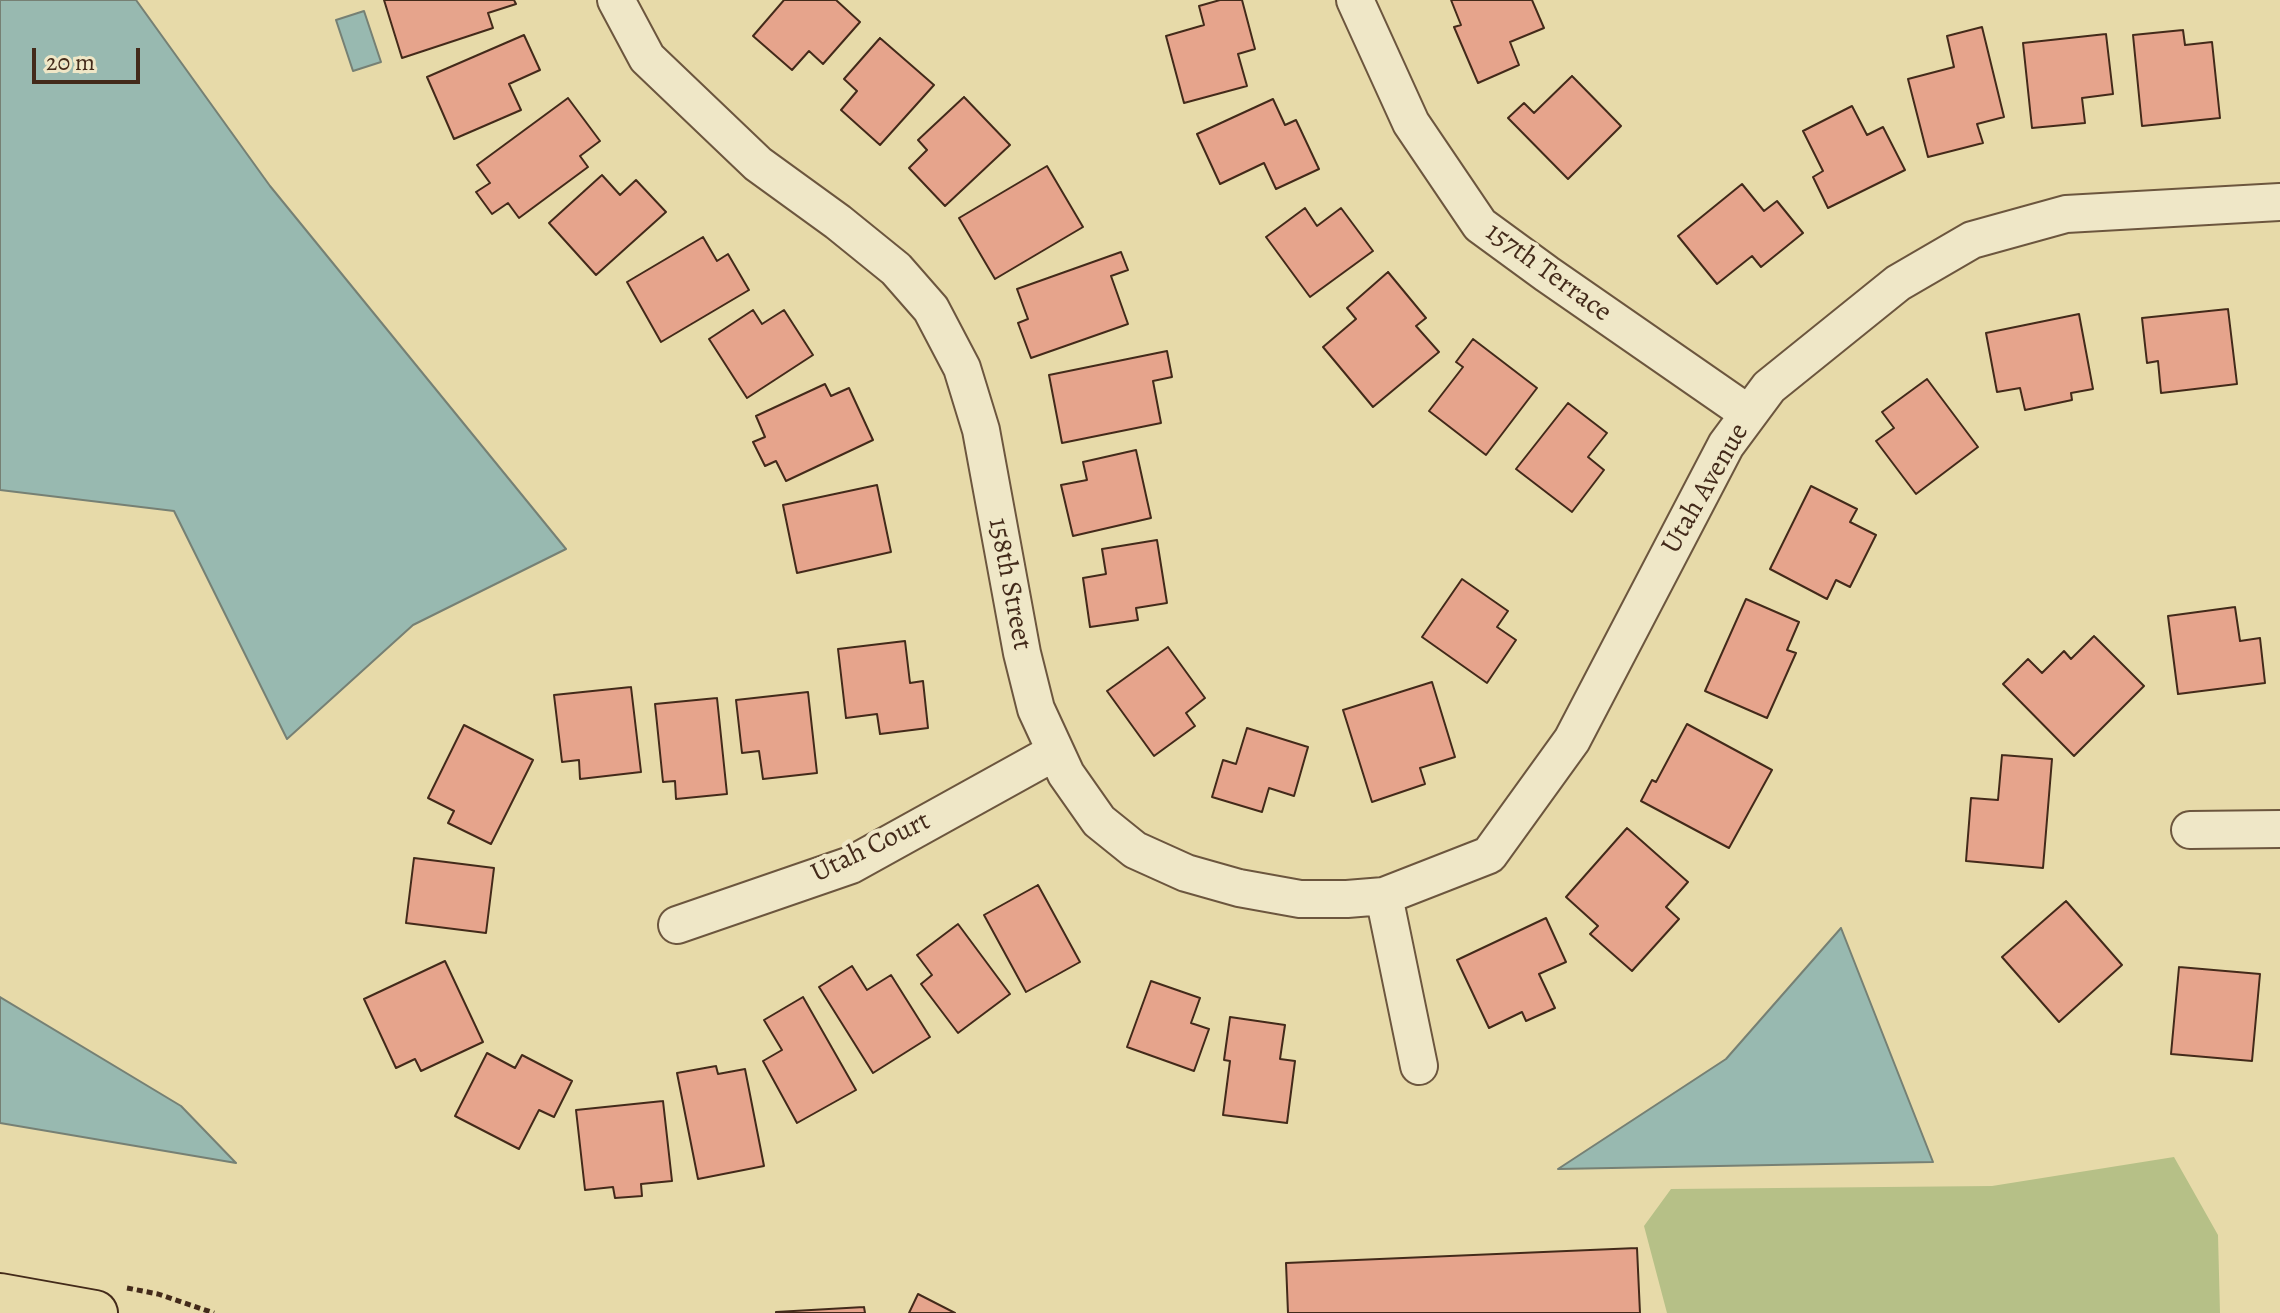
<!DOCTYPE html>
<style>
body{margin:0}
#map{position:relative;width:2280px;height:1313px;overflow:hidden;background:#e7daa9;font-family:Alegreya,serif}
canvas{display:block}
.scale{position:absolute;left:32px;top:48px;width:108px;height:36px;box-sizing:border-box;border:4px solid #432a1a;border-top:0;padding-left:10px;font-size:24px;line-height:28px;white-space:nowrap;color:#432a1a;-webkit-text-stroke:6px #efe7c7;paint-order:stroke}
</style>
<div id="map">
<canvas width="2280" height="1313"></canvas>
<div class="scale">20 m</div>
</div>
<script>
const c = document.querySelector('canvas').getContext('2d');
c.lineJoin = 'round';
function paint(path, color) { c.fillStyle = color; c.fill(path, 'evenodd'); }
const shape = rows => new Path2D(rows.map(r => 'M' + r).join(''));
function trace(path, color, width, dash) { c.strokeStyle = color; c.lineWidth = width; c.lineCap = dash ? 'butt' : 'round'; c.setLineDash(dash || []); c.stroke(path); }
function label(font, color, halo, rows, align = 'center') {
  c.font = font + ' Alegreya,serif'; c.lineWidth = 8; c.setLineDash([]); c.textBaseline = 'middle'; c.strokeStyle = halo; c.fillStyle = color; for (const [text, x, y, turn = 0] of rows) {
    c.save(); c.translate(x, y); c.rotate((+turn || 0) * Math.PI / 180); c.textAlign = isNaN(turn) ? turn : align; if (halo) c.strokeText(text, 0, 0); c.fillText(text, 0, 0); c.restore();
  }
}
const green = shape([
 [2174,1157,2218,1235,2220,1313,1667,1313,1644,1226,1671,1189,1992,1186]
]);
const water = shape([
 [0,0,136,0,270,186,566,549,413,625,287,739,174,511,0,490,0,0],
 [364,11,381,62,353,71,336,20,364,11],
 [1841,928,1933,1162,1558,1169,1726,1059,1841,928],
 [0,997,181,1106,236,1163,0,1123,0,997]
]);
const building = shape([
 [384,0,514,0,516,4,488,13,493,28,402,58,384,0],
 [784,0,836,0,860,22,823,64,809,51,792,70,753,36,784,0],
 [1220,0,1242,0,1255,49,1238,54,1247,86,1184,103,1166,36,1204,25,1199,6,1220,0],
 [1451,0,1532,0,1544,28,1510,42,1519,65,1478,83,1454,27,1461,25,1451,0],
 [1982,27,2004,117,1977,124,1983,143,1928,157,1908,79,1954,67,1947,36,1982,27],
 [2183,30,2185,45,2212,42,2220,118,2142,126,2133,35,2183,30],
 [2106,34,2113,94,2082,98,2085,123,2032,128,2023,43,2106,34],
 [524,35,540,70,509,84,521,110,454,139,427,77,524,35],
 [880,38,934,85,880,145,841,110,857,91,844,79,880,38],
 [1572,76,1621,126,1568,179,1508,118,1524,103,1534,113,1572,76],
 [964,97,1010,145,945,206,909,168,927,150,918,140,964,97],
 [568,98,600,141,580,156,588,167,519,218,508,203,492,214,476,192,490,183,477,165,568,98],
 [1273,99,1285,125,1296,120,1319,169,1276,189,1264,163,1220,184,1197,134,1273,99],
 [1852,106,1867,135,1883,127,1905,170,1828,208,1813,177,1823,171,1803,131,1852,106],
 [1047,166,1083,227,995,279,959,218,1047,166],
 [602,175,620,195,636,180,666,212,596,275,549,223,602,175],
 [1742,184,1764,211,1777,201,1803,233,1761,267,1752,256,1717,284,1678,236,1742,184],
 [1305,208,1317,226,1341,208,1373,251,1310,297,1266,237,1305,208],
 [703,237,717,261,728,254,749,290,661,342,627,282,703,237],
 [1121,252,1128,270,1111,276,1128,324,1031,358,1018,323,1028,319,1017,289,1121,252],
 [1388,272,1426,318,1416,326,1439,352,1373,407,1323,347,1356,319,1347,308,1388,272],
 [2228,309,2237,384,2161,393,2158,361,2147,363,2142,318,2228,309],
 [753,310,762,324,784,310,813,355,747,398,709,339,753,310],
 [2079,314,2093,389,2071,393,2072,400,2025,410,2020,388,1997,392,1986,333,2079,314],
 [1473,339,1537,388,1486,455,1429,411,1463,367,1456,362,1473,339],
 [1167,351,1172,377,1153,381,1161,423,1062,443,1049,375,1167,351],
 [1927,379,1978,447,1916,494,1876,441,1894,428,1882,412,1927,379],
 [825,384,831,396,849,388,873,440,786,481,776,461,765,466,753,442,765,437,756,416,825,384],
 [1568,403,1607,433,1588,457,1604,470,1572,512,1516,469,1568,403],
 [1136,450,1151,518,1073,536,1061,485,1087,480,1083,462,1136,450],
 [877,485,891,552,797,573,783,505,877,485],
 [1811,486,1857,509,1850,522,1876,535,1850,587,1836,580,1827,599,1770,569,1811,486],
 [1157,540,1167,603,1136,608,1138,620,1090,627,1083,578,1106,574,1102,549,1157,540],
 [1462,579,1508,611,1497,627,1516,640,1487,683,1422,637,1462,579],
 [1746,599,1799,622,1787,650,1796,653,1767,718,1705,691,1746,599],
 [2235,607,2240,641,2260,638,2265,683,2178,694,2168,616,2235,607],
 [2094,636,2144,686,2074,756,2003,684,2028,659,2042,673,2064,651,2071,659,2094,636],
 [905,641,910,683,923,681,928,728,880,734,877,714,846,718,838,649,905,641],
 [1168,647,1205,698,1186,713,1195,726,1154,756,1107,691,1168,647],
 [1432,682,1455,757,1420,768,1425,784,1372,802,1343,710,1432,682],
 [631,687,641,772,580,779,579,760,562,762,554,695,631,687],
 [808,692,817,773,763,779,759,751,742,753,736,700,808,692],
 [717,698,727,794,676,799,675,781,663,782,655,704,717,698],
 [1687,724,1772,770,1729,848,1641,801,1652,780,1656,782,1687,724],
 [464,725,533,760,491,844,448,823,454,811,428,798,464,725],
 [1247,728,1308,747,1294,796,1269,788,1262,812,1212,797,1223,760,1236,764,1247,728],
 [2002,755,2052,759,2043,868,1966,861,1971,798,1998,800,2002,755],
 [1627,828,1688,882,1666,907,1679,919,1632,971,1590,934,1598,926,1566,897,1627,828],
 [414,858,494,868,486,933,406,923,414,858],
 [1038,885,1080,962,1026,992,984,915,1038,885],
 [2066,901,2122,965,2059,1022,2002,957,2066,901],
 [1546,918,1566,962,1539,974,1555,1008,1526,1021,1522,1012,1489,1028,1457,960,1546,918],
 [958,924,1010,994,958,1033,921,984,932,975,917,955,958,924],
 [445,961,483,1042,421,1071,415,1059,396,1068,364,999,445,961],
 [852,966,867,990,891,975,930,1037,873,1073,819,987,852,966],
 [2179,967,2260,974,2252,1061,2171,1054,2179,967],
 [1151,981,1200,998,1191,1023,1209,1029,1194,1071,1127,1047,1151,981],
 [803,997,856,1090,797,1123,763,1061,782,1050,764,1020,803,997],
 [1230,1017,1285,1025,1280,1059,1295,1061,1287,1123,1223,1115,1230,1061,1224,1060,1230,1017],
 [487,1053,515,1068,522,1055,572,1081,554,1117,539,1110,519,1149,455,1116,487,1053],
 [716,1066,718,1074,745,1069,764,1166,698,1179,677,1073,716,1066],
 [663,1101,672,1181,641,1184,642,1196,615,1198,613,1187,585,1190,576,1110,663,1101],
 [1637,1248,1640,1313,1288,1313,1286,1263,1637,1248],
 [918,1294,955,1313,909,1313,918,1294],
 [864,1307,865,1313,776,1313,776,1312,864,1307]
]);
const path = shape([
 [127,1288,158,1294,214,1313]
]);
const minor = shape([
 [616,0,647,58,758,164,838,222,896,269,931,309,962,368,981,430,1022,653,1036,709,1066,774,1099,821,1135,850,1186,873,1239,888,1300,899,1347,899,1384,896,1489,855,1572,740,1726,445,1769,387,1898,283,1972,240,2066,214,2280,202],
 [1355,0,1411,123,1480,225,1547,274,1749,414],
 [2190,830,2280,829],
 [1384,896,1419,1066],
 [677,925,851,865,1055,752]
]);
const major = shape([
 [0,1296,95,1313]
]);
const streetNames = [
 ["157th Terrace",1548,273,36],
 ["Utah Avenue",1706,489,-60],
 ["158th Street",1009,584,79],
 ["Utah Court",871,848,-26]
];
paint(green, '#b6c087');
paint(water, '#98b9b0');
trace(water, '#768074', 2);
paint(building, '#e6a48c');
trace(building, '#432a1a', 2);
trace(minor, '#6c563e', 40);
trace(major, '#432a1a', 48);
trace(path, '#432a1a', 5, [6, 4]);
trace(minor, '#efe7c7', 36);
trace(major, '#e7daa9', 44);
label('28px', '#432a1a', '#efe7c7', streetNames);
</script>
